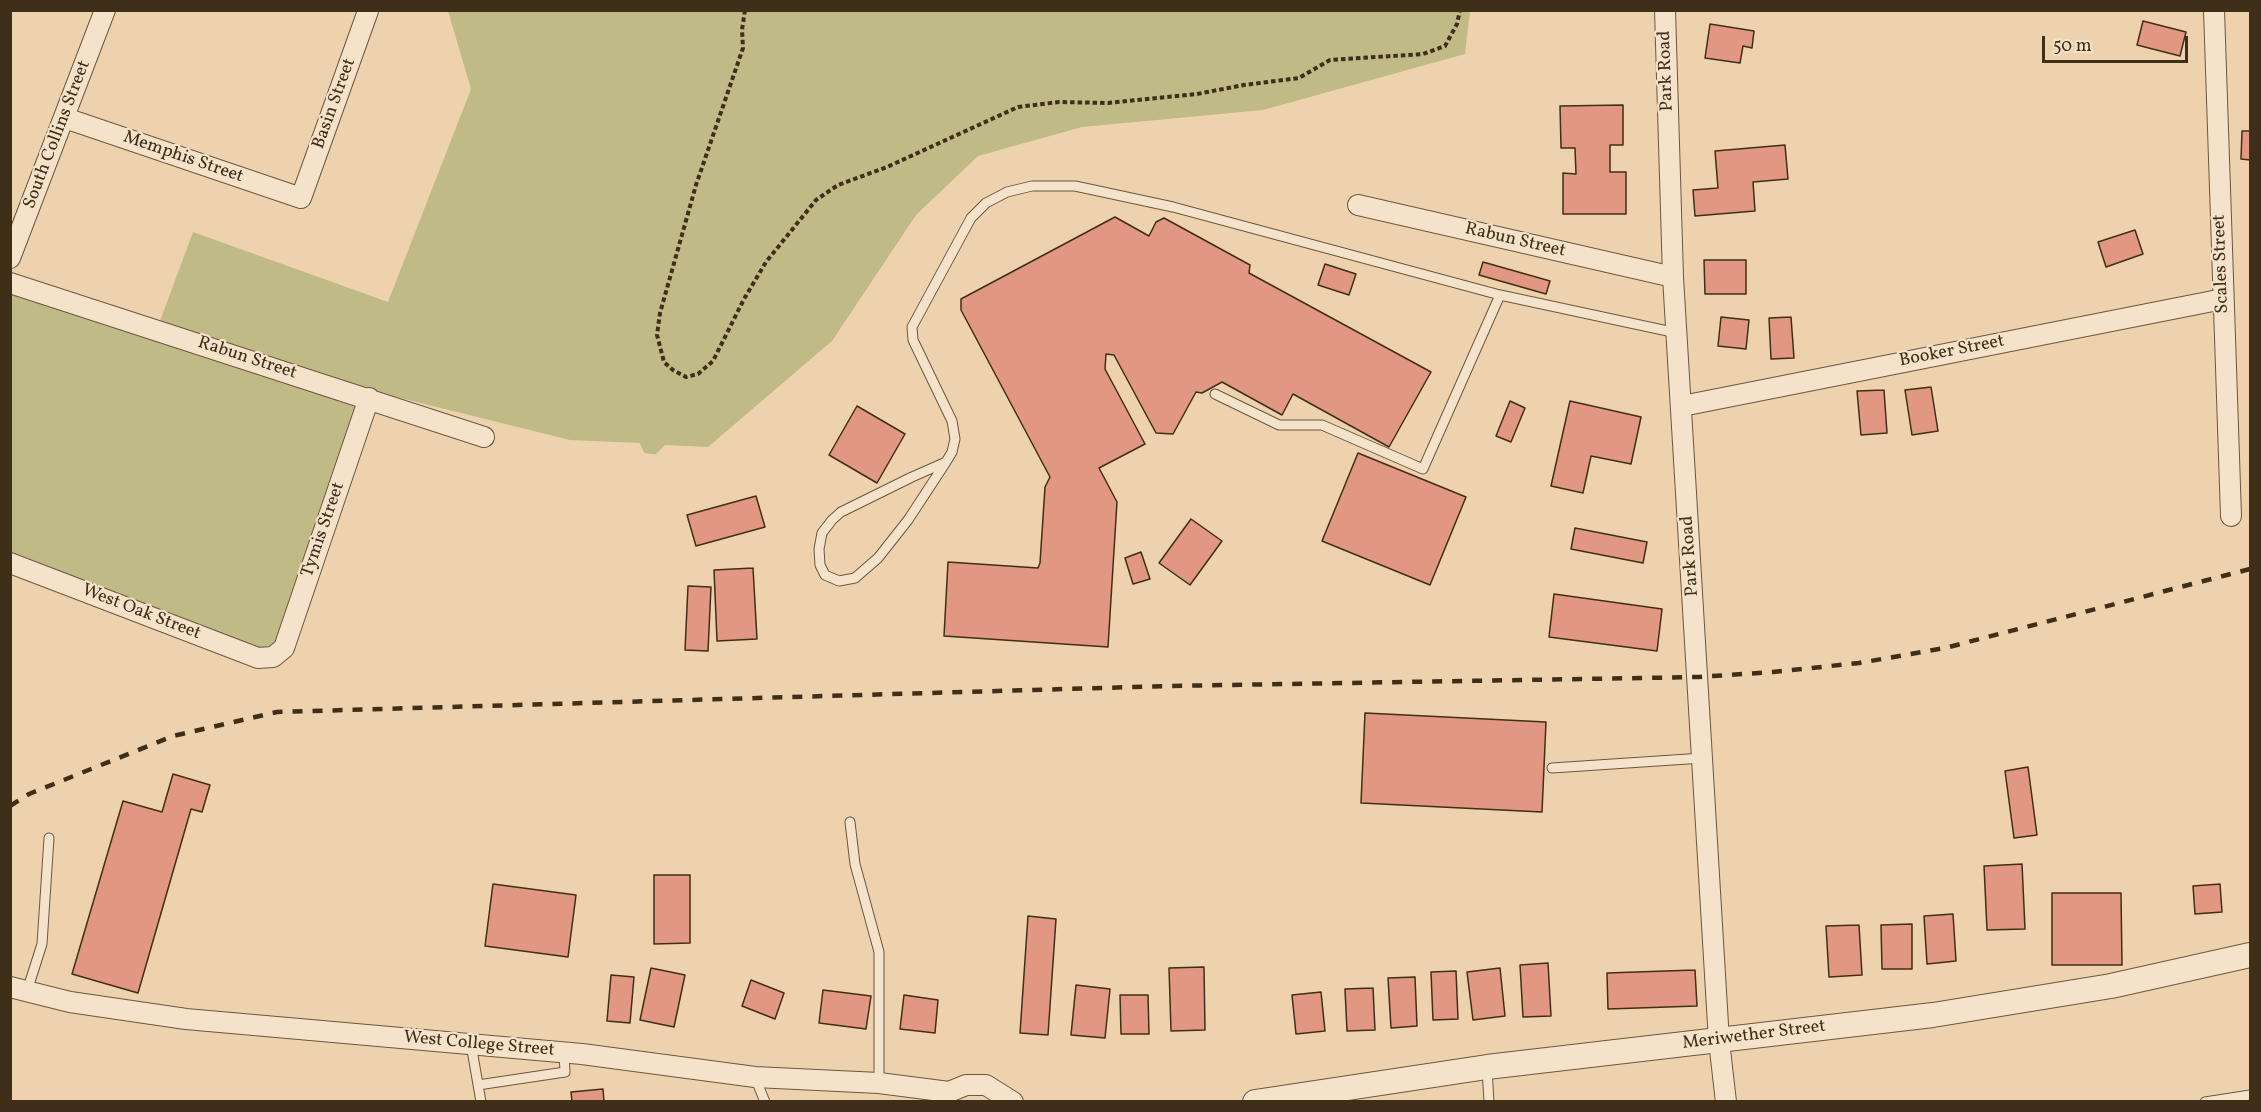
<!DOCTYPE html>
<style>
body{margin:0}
#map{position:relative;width:2261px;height:1112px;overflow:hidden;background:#eed2ae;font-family:Vollkorn,serif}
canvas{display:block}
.frame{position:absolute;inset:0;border:12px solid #3f2e18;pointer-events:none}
.scale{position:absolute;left:2042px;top:36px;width:146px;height:27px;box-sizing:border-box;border:3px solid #3f2e18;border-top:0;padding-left:8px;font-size:18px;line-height:21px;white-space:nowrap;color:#3f2e18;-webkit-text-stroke:4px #f4e2ca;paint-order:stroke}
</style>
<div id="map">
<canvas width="2261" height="1112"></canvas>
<div class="frame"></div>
<div class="scale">50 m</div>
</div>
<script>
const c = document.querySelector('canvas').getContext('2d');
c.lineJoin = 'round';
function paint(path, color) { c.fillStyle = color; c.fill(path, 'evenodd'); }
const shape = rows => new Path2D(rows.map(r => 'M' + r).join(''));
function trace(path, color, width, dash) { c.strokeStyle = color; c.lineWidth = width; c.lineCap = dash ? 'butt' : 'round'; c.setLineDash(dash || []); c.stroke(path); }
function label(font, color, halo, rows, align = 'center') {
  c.font = font + ' Vollkorn,serif'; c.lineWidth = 4.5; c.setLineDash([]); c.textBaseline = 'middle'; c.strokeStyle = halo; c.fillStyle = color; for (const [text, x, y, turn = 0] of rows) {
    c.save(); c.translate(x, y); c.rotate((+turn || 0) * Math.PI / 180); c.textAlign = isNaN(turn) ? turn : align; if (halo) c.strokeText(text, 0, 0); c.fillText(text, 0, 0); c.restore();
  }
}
const green = shape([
 [448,11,1470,11,1465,54,1263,110,1082,127,978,156,916,215,832,341,708,447,665,445,656,454,652,454,644,453,640,443,570,440,368,390,272,658,11,562,10,278,160,321,193,232,388,302,471,89]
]);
const building = shape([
 [2143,21,2186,32,2180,56,2137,45,2143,21],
 [1710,24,1754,31,1752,48,1743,46,1740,63,1705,58,1710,24],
 [1623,105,1623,145,1610,145,1610,172,1626,172,1626,214,1563,214,1563,173,1576,174,1575,148,1561,148,1560,106,1623,105],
 [2242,131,2250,131,2250,160,2241,159,2242,131],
 [1785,145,1788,179,1753,182,1755,211,1695,216,1693,190,1718,188,1715,151,1785,145],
 [1115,217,1149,236,1156,222,1164,218,1250,265,1249,273,1431,372,1389,447,1293,394,1282,415,1222,382,1202,393,1196,392,1173,434,1156,433,1114,355,1106,354,1105,369,1145,444,1099,468,1117,502,1108,647,944,636,948,562,1038,568,1040,563,1045,487,1050,477,961,310,961,299,1115,217],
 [2135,230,2143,254,2106,267,2098,242,2135,230],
 [1704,260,1746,260,1746,294,1705,294,1704,260],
 [1483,262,1550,281,1546,294,1479,275,1483,262],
 [1325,264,1356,274,1349,295,1318,285,1325,264],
 [1721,317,1749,320,1746,349,1718,346,1721,317],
 [1791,317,1794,358,1771,359,1769,318,1791,317],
 [1931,387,1938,431,1912,435,1905,390,1931,387],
 [1884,390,1887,433,1861,435,1857,391,1884,390],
 [1510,401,1525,408,1511,442,1496,436,1510,401],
 [1570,401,1641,417,1631,464,1591,456,1583,493,1551,486,1570,401],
 [857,406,905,434,877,483,829,455,857,406],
 [1358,453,1466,497,1430,585,1322,541,1358,453],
 [756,496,765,527,696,546,687,515,756,496],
 [1191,519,1222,541,1190,585,1159,563,1191,519],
 [1575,528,1647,542,1643,563,1571,549,1575,528],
 [1141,552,1150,579,1133,584,1125,558,1141,552],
 [753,568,757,639,717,641,714,570,753,568],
 [688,586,711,587,708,651,685,650,688,586],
 [1554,594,1662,609,1657,651,1549,637,1554,594],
 [1365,713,1546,722,1542,812,1361,803,1365,713],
 [2028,767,2037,835,2014,838,2005,771,2028,767],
 [173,774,210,785,202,812,191,809,138,993,72,974,123,801,162,812,173,774],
 [2022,864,2025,929,1987,930,1984,866,2022,864],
 [654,875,690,875,690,943,654,944,654,875],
 [493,884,576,895,568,957,485,946,493,884],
 [2220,884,2222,912,2195,914,2193,886,2220,884],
 [2052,893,2121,893,2122,965,2052,965,2052,893],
 [1953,914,1956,961,1927,964,1924,916,1953,914],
 [1028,916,1056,919,1048,1035,1020,1033,1028,916],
 [1912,924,1912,969,1882,969,1881,925,1912,924],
 [1859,925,1862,975,1829,977,1826,926,1859,925],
 [1548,963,1551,1016,1523,1017,1520,965,1548,963],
 [1204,967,1205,1030,1171,1031,1169,968,1204,967],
 [651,968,685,975,674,1027,640,1020,651,968],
 [1500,968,1505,1016,1473,1020,1467,972,1500,968],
 [1695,970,1697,1006,1608,1009,1607,973,1695,970],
 [1456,971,1458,1019,1433,1020,1431,972,1456,971],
 [611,975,634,977,630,1023,607,1021,611,975],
 [1415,977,1417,1026,1391,1028,1388,978,1415,977],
 [751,980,784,993,775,1019,742,1006,751,980],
 [1076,985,1110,989,1105,1038,1071,1035,1076,985],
 [1373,988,1375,1030,1347,1031,1345,989,1373,988],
 [823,990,871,996,866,1029,819,1023,823,990],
 [1321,992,1325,1031,1296,1034,1292,995,1321,992],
 [904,995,938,1000,935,1033,900,1029,904,995],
 [1120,995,1148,995,1149,1034,1121,1034,1120,995],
 [603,1089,604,1102,572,1102,571,1092,603,1089]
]);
const path = shape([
 [745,10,742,30,743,48,696,185,660,313,657,335,664,362,673,370,686,377,698,374,713,361,744,299,766,262,816,200,838,185,887,167,1018,107,1059,102,1108,103,1197,94,1244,85,1299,78,1330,60,1423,54,1445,46,1457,24,1460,10]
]);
const service = shape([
 [1215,394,1279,425,1322,425,1423,469,1500,295,1677,333],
 [946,462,912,477,841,512,832,520,822,533,819,549,820,565,825,575,839,581,855,578,878,558,908,520,946,462,952,452,955,439,952,421,913,340,912,327,971,218,986,203,1007,192,1032,186,1075,186,1173,207,1500,295],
 [1552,768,1703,758],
 [850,822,855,864,879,952,879,1083],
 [27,991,42,944,49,838],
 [471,1044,481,1102],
 [1487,1069,1489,1102],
 [755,1077,765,1102],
 [478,1085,565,1072,564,1052],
 [2205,1102,2250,1095]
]);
const minor = shape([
 [1665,10,1673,277,1719,1041,1726,1102],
 [2214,10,2231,516],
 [65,118,301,198,368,11],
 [1358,205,1673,277],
 [10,258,105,10],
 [10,283,484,437],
 [1682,406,2223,299],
 [10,563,258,658,273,657,284,648,369,398],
 [10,987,70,1002,186,1019,582,1054,755,1077,879,1083,949,1092,966,1085,986,1085,1013,1102]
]);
const tertiary = shape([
 [1255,1102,1487,1067,1933,1015,2111,986,2250,955]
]);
const rail = shape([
 [10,806,29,794,173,736,277,712,1168,686,1699,677,1773,672,1859,663,1945,648,2250,569]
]);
const streetNames = [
 ["Park Road",1667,71,-92],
 ["Basin Street",335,104,-70],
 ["South Collins Street",58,135,-69],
 ["Memphis Street",183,158,19],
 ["Rabun Street",1515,241,13],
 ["Scales Street",2222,264,-92],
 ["Booker Street",1952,352,-11],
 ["Rabun Street",247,359,18],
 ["Tymis Street",324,530,-71],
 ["Park Road",1691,556,-94],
 ["West Oak Street",141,613,21],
 ["Meriwether Street",1754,1036,-7],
 ["West College Street",479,1045,5]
];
paint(green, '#bfba86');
paint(building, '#e29783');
trace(building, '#3f2e18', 1.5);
trace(service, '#6b573e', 11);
trace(minor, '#6b573e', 22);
trace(tertiary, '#6b573e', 26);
trace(path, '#3f2e18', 4, [4.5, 3]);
trace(service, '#f4e2ca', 9);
trace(minor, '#f4e2ca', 20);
trace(tertiary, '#f4e2ca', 24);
trace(rail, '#3f2e18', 4.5, [10, 10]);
label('18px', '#3f2e18', '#f4e2ca', streetNames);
</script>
